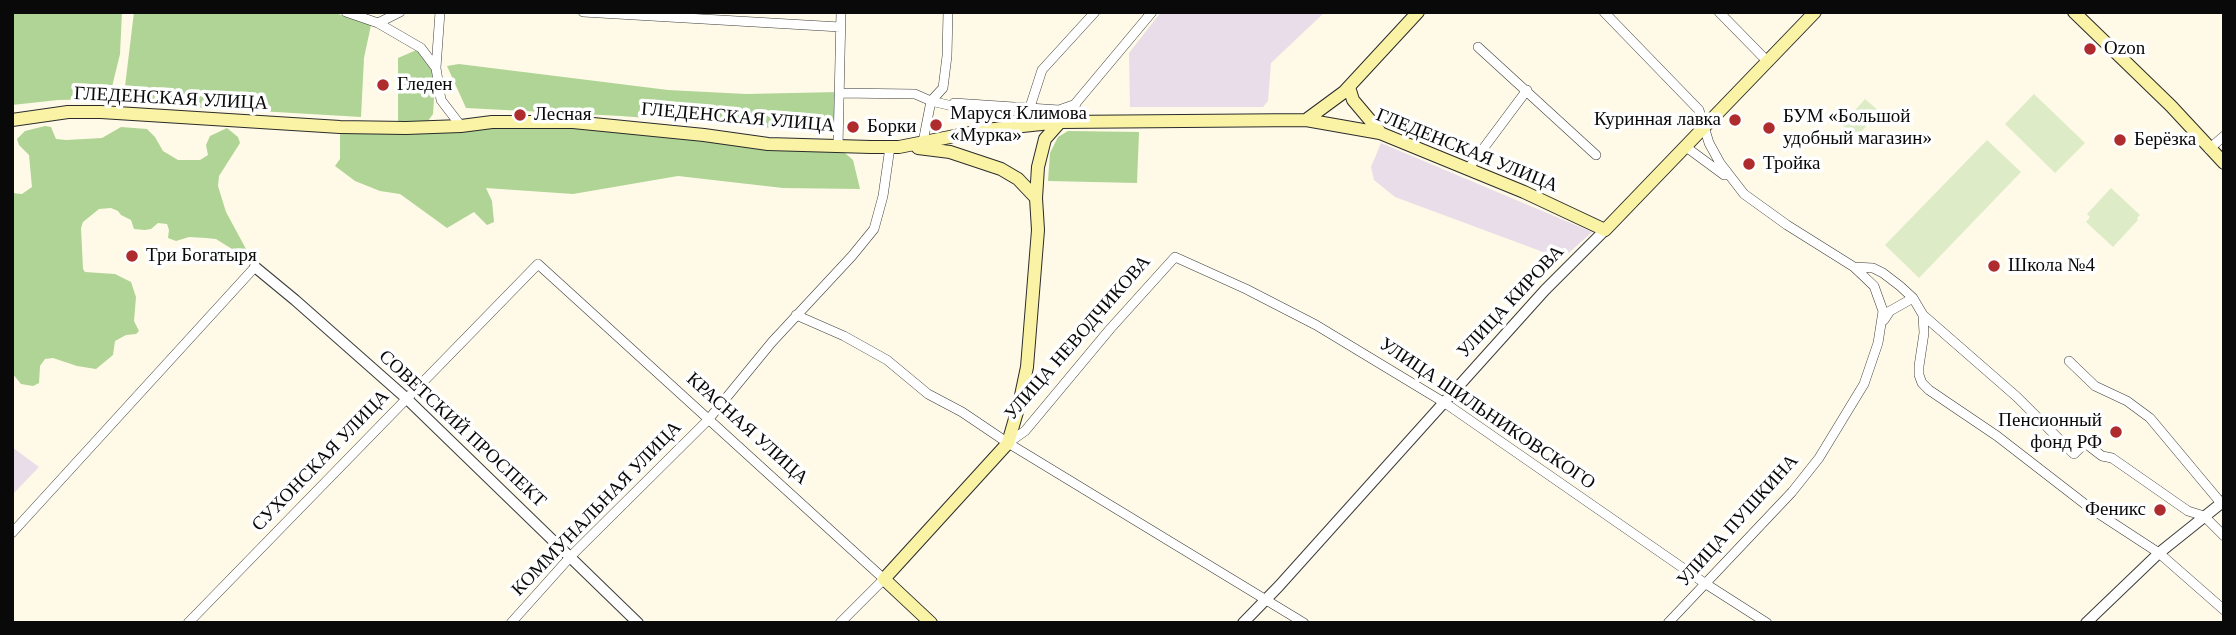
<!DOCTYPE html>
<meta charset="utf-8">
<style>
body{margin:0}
#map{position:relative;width:2236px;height:635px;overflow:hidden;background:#fefae7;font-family:"Times New Roman",serif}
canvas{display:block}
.frame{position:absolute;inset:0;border:14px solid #090909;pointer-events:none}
</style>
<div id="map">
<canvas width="2236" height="635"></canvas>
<div class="frame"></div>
</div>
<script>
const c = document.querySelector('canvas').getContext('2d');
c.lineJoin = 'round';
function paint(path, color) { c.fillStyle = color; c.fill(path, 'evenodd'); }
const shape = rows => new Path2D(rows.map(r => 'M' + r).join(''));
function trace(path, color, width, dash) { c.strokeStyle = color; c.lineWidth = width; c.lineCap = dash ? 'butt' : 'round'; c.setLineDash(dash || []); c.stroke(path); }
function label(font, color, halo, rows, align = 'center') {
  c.font = font + ' "Times New Roman",serif'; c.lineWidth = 7; c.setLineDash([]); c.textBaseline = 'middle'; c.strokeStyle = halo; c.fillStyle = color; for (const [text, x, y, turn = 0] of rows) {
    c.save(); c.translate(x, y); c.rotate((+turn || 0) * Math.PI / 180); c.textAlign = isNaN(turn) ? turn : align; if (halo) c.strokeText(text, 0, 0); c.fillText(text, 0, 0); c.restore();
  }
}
const industrial = shape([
 [1161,12,1325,12,1271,63,1268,101,1263,107,1130,107,1129,53],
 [1381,143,1592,232,1562,259,1395,197,1374,180,1371,167],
 [12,447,39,467,12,495]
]);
const forest = shape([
 [12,12,122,12,120,54,109,99,58,100,12,105],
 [134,12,332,12,371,25,364,58,361,117,123,103],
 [421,48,436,68,433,114,428,121,398,121,398,58],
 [459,64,668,90,746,94,838,92,837,133,621,116,466,108,447,66],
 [534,122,838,147,853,160,860,189,783,188,678,176,573,194,486,188,492,201,494,222,487,225,474,212,447,228,400,194,380,191,355,181,335,166,340,159,340,127],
 [45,126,51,127,56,139,66,140,102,138,121,127,147,129,155,137,163,151,178,160,200,160,208,155,206,145,210,136,227,128,238,137,240,143,219,176,218,186,226,212,246,249,243,256,216,239,206,238,189,237,176,241,168,238,169,230,167,224,158,223,151,229,145,230,134,229,131,220,121,215,118,211,111,208,99,209,83,222,81,228,83,269,85,272,115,274,131,282,136,297,134,321,139,331,136,334,126,335,115,341,113,355,96,369,77,366,53,358,45,359,40,366,39,383,33,386,21,384,12,373,12,193,22,194,32,187,29,155,19,145,17,139,25,131],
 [1068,131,1139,132,1137,183,1048,181,1050,153,1058,137]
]);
const pitch = shape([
 [2034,94,2085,143,2055,173,2005,124],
 [1865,99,1880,112,1856,137,1842,125],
 [1987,140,2021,172,1919,278,1885,245],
 [2111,188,2140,215,2137,218,2138,220,2113,247,2086,222,2090,217,2087,214]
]);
const minor = shape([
 [346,12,378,23,421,48,436,68,441,100,461,126],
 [583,12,840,27],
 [1604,12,1699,110,1709,143,1720,163,1744,194,1787,225,1854,267,1873,268,1883,273,1900,286,1913,298,1923,315,2017,397,2074,454,2085,443,2102,456,2112,458,2188,511,2204,516,2224,536],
 [1719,12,1768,62],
 [378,23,400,12],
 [1478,47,1596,155],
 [436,68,440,12],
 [839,93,915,94,931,101,1029,124,1030,107,1042,70,1095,12],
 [954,103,1059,110,1076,104],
 [1060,122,1152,12],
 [923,142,931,101,943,88,947,56,948,12],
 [838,147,841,12],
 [1686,147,1724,175],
 [2209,149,2224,136],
 [1468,169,1527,90],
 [796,315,844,336,887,360,928,394,962,412,1008,443,1304,623],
 [1923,315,1924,333,1919,366,1919,375,1922,383,1929,390,1997,436,2090,508,2159,553,2224,610],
 [1884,320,1890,311,1913,298],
 [2069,361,2095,386,2127,401,2150,418,2221,503],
 [1008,443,1025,431,1110,329,1175,257,1246,289,1316,325,1445,403,1706,584,1767,623],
 [12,533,255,267],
 [188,623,538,264,884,579,840,623],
 [511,623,571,556,708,420,772,342,852,256,874,229,883,196,890,147],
 [1668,623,1792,492,1819,458,1864,384,1878,343,1883,311,1874,286,1854,267]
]);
const tertiary = shape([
 [255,267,295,300,406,398,638,623],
 [1243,623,1279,586,1545,290,1605,230],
 [2086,623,2159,553,2224,501]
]);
const secondary = shape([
 [2074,12,2171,106,2224,163],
 [1349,87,1353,100,1380,132],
 [12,120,68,112,101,112,340,127,406,128,461,126,492,122,573,122,704,135,768,144,871,147,899,147,985,130,1060,122,1306,120,1380,133,1524,192,1605,230,1815,12],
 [1306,120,1344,92,1418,12],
 [918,148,950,152,1001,169,1018,179,1036,198],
 [931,623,884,579,1008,443,1019,405,1027,367,1038,230,1036,198,1038,167,1045,139,1060,122]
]);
const markers = [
 [2090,49,7,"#af2c2e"],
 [383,85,7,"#af2c2e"],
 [520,115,7,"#af2c2e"],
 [1735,120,7,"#af2c2e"],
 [936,125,7,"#af2c2e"],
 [853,127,7,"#af2c2e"],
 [1769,128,7,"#af2c2e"],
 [2120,140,7,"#af2c2e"],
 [1749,164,7,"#af2c2e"],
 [132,256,7,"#af2c2e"],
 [1994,266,7,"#af2c2e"],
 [2116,432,7,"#af2c2e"],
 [2160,510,7,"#af2c2e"]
];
const poiNames = [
 ["Ozon",2104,49],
 ["Гледен",397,85],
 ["Маруся Климова",950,114],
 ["«Мурка»",950,136],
 ["Лесная",534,115],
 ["БУМ «Большой",1783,117],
 ["удобный магазин»",1783,139],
 ["Куринная лавка",1721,120,"right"],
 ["Борки",867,127],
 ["Берёзка",2134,140],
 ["Тройка",1763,164],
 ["Три Богатыря",146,256],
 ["Школа №4",2008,266],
 ["Пенсионный",2102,421,"right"],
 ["фонд РФ",2102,443,"right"],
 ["Феникс",2146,510,"right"]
];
const streetNames = [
 ["ГЛЕДЕНСКАЯ УЛИЦА",171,99,3],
 ["ГЛЕДЕНСКАЯ УЛИЦА",738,118,5],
 ["ГЛЕДЕНСКАЯ УЛИЦА",1467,151,22],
 ["УЛИЦА КИРОВА",1511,302,-47],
 ["УЛИЦА НЕВОДЧИКОВА",1078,338,-49],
 ["УЛИЦА ШИЛЬНИКОВСКОГО",1487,414,34],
 ["СОВЕТСКИЙ ПРОСПЕКТ",462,429,43],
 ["КРАСНАЯ УЛИЦА",747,429,42],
 ["СУХОНСКАЯ УЛИЦА",321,461,-46],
 ["КОММУНАЛЬНАЯ УЛИЦА",597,509,-46],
 ["УЛИЦА ПУШКИНА",1738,521,-48]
];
paint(industrial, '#e8dde8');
paint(forest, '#afd495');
paint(pitch, '#ddecc6');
trace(minor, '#3c3c3c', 10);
trace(tertiary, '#3c3c3c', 12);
trace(secondary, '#2b2b2b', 14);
trace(minor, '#fff', 9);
trace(tertiary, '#fff', 10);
trace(secondary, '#faf3a6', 12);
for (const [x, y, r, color] of markers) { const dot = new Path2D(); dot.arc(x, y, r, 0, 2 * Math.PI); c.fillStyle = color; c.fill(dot); trace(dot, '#fff', 2.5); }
label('19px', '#090909', '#fff', poiNames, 'left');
label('19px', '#090909', '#fff', streetNames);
</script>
